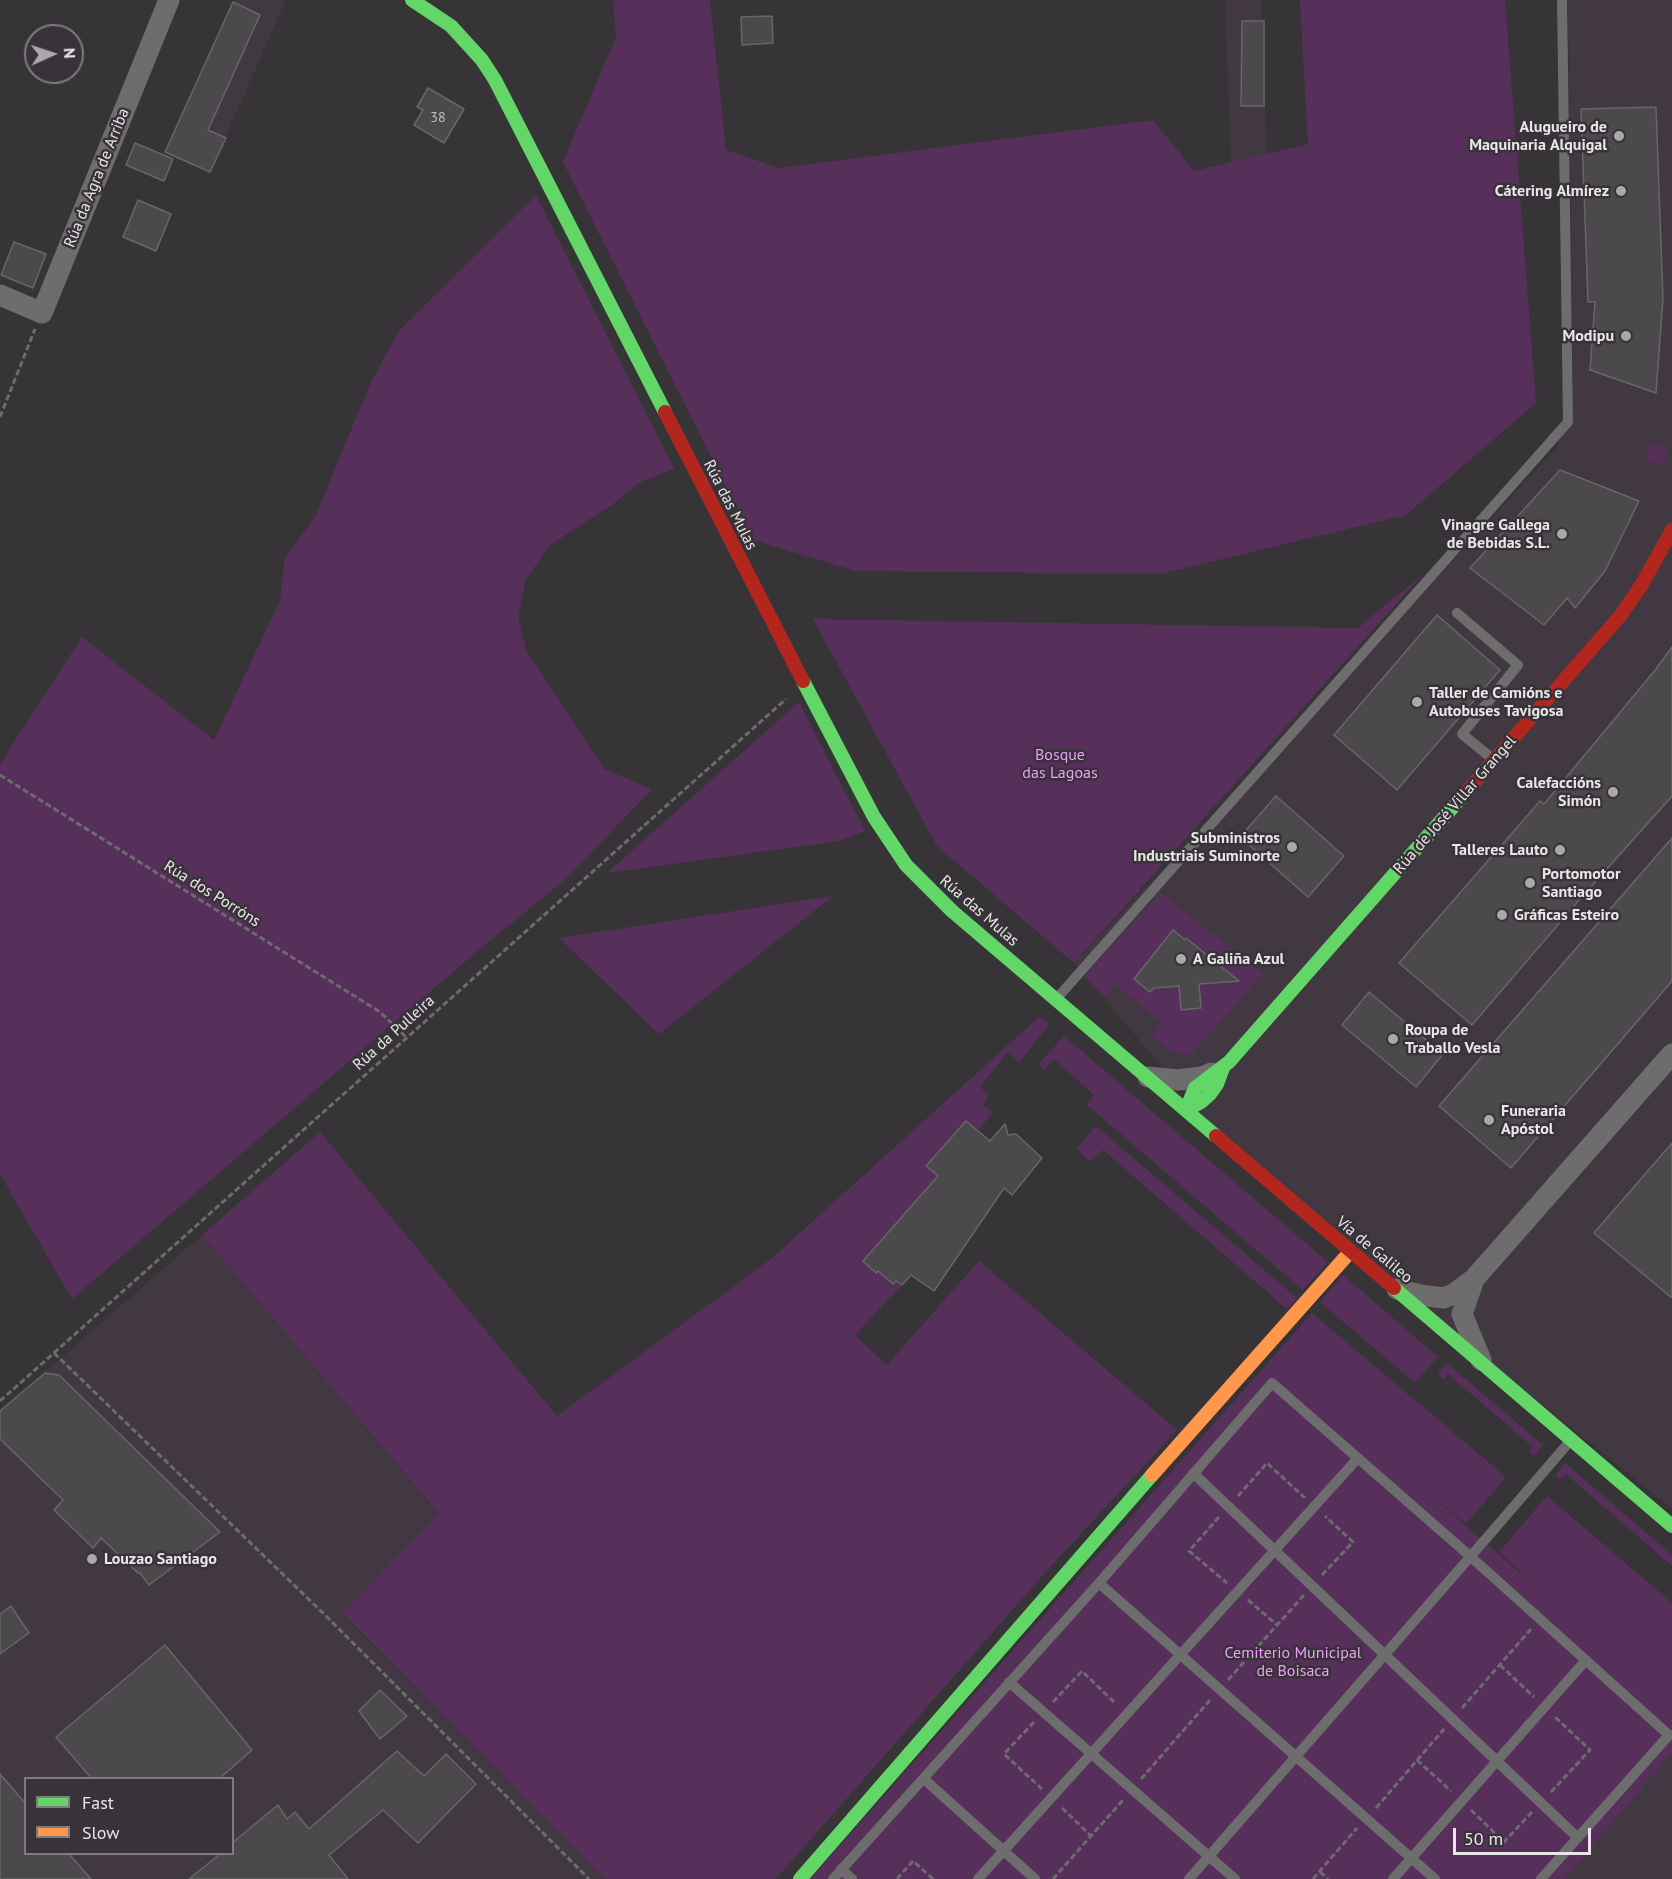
<!DOCTYPE html>
<meta charset="utf-8">
<style>
body{margin:0}
#map{position:relative;width:1672px;height:1879px;overflow:hidden;background:#373437;font-family:"PT Sans",sans-serif}
canvas{display:block}
.legend{position:absolute;left:24px;top:1777px;width:210px;height:78px;box-sizing:border-box;background:#383338;border:2px solid #7f7b7f;margin:0;padding:8px 10px;list-style:none;font-size:18px;color:#e9e6e9}
.legend li{display:flex;align-items:center;gap:12px;height:30px}
.legend b{width:30px;border:2px solid #7f7b7f}
.north{position:absolute;left:24px;top:24px;width:60px;height:60px;box-sizing:border-box;background:#383338;border:2px solid #7f7b7f;border-radius:50%;rotate:87deg;font-size:16px;font-weight:700;line-height:24px;text-align:center;color:#e9e6e9}
.north::after{content:'';display:block;margin:auto;width:21px;height:27px;background:#aba8ab;clip-path:polygon(50% 0,100% 100%,50% 72%,0 100%)}
.scale{position:absolute;left:1453px;top:1828px;width:138px;height:27px;box-sizing:border-box;border:3px solid #e9e6e9;border-top:0;padding-left:8px;font-size:18px;line-height:21px;white-space:nowrap;color:#e9e6e9;-webkit-text-stroke:4px #383338;paint-order:stroke}
</style>
<div id="map">
<canvas width="1672" height="1879"></canvas>
<ul class="legend">
<li><b style="height:8px;background:#63d668"></b>Fast</li>
<li><b style="height:8px;background:#ff974d"></b>Slow</li>
</ul>
<div class="north">N</div>
<div class="scale">50 m</div>
</div>
<script>
const c = document.querySelector('canvas').getContext('2d');
c.lineJoin = 'round';
function paint(path, color) { c.fillStyle = color; c.fill(path, 'evenodd'); }
const shape = rows => new Path2D(rows.map(r => 'M' + r).join(''));
function trace(path, color, width, dash) { c.strokeStyle = color; c.lineWidth = width; c.lineCap = dash ? 'butt' : 'round'; c.setLineDash(dash || []); c.stroke(path); }
function label(font, color, halo, rows, align = 'center') {
  c.font = font + ' "PT Sans",sans-serif'; c.lineWidth = 5; c.setLineDash([]); c.textBaseline = 'middle'; c.strokeStyle = halo; c.fillStyle = color; for (const [text, x, y, turn = 0] of rows) {
    c.save(); c.translate(x, y); c.rotate((+turn || 0) * Math.PI / 180); c.textAlign = isNaN(turn) ? turn : align; if (halo) c.strokeText(text, 0, 0); c.fillText(text, 0, 0); c.restore();
  }
}
const built = shape([
 [234,0,286,0,210,172,165,152],
 [1225,0,1261,0,1267,162,1231,165],
 [1568,0,1672,0,1672,1509,1245,1165,1074,963,1394,625,1557,447,1573,390],
 [202,1235,439,1515,342,1614,605,1879,0,1879,0,1411],
 [26,1778,232,1778,232,1854,26,1854],
 [1672,1753,1672,1879,1565,1879]
]);
const green = shape([
 [613,0,710,0,726,150,779,168,1153,120,1194,171,1308,144,1300,0,1505,0,1536,403,1406,515,1160,574,856,571,753,540,563,162,616,37],
 [536,195,674,469,640,482,613,504,550,545,526,579,518,618,526,650,604,769,652,789,566,879,481,948,72,1299,0,1174,0,764,82,637,214,740,280,601,285,558,315,517,371,382,399,331],
 [1654,444,1668,449,1663,466,1647,461,1645,458,1651,445],
 [1423,574,1074,963,937,846,813,619,1358,628],
 [799,702,865,831,839,841,607,873],
 [1161,893,1263,974,1194,1052,1185,1056,1168,1049,1151,1035,1161,1022,1114,984,1105,997,1084,977],
 [833,896,659,1034,559,938],
 [1039,1017,1050,1024,1019,1062,1008,1052,980,1087,989,1095,983,1105,993,1113,977,1131,965,1121,926,1165,938,1176,864,1262,876,1273,878,1271,893,1283,896,1281,902,1285,855,1335,887,1365,979,1261,1177,1430,1043,1575,776,1879,605,1879,342,1613,439,1514,202,1235,320,1132,557,1416,771,1259],
 [1064,1036,1328,1262,1303,1290,1087,1105,1094,1095,1054,1059,1044,1069,1039,1064],
 [1096,1126,1297,1298,1287,1309,1103,1150,1090,1162,1077,1148],
 [1343,1275,1438,1357,1415,1383,1320,1302],
 [1312,1313,1506,1477,1466,1524,1424,1489,1544,1594,1499,1552,1547,1496,1672,1603,1672,1753,1565,1879,810,1879],
 [1447,1363,1543,1445,1534,1456,1529,1452,1533,1447,1448,1374,1443,1379,1438,1374],
 [1565,1463,1672,1555,1672,1566,1566,1474,1560,1480,1555,1475]
]);
const building = shape([
 [233,2,260,15,208,130,226,138,210,172,165,152,233,2],
 [772,16,773,43,742,45,741,17,772,16],
 [1242,21,1264,21,1264,106,1241,106,1242,21],
 [428,88,464,109,444,143,414,125,423,110,417,107,428,88],
 [1656,107,1663,299,1656,393,1590,370,1595,302,1588,302,1581,109,1656,107],
 [135,143,173,159,164,181,126,165,135,143],
 [138,200,171,214,156,251,123,237,138,200],
 [14,242,46,254,33,288,1,275,14,242],
 [1560,470,1639,501,1605,571,1575,608,1567,598,1544,625,1470,568,1560,470],
 [1437,615,1500,670,1397,790,1334,735,1437,615],
 [1672,647,1672,796,1580,899,1472,1025,1399,963,1540,801,1544,804,1656,669,1672,647],
 [1276,796,1344,856,1308,897,1240,837,1276,796],
 [1672,838,1672,981,1511,1168,1439,1106,1672,838],
 [1173,930,1185,940,1186,938,1239,981,1199,984,1201,1008,1181,1010,1179,986,1154,988,1150,992,1134,979,1173,930],
 [1369,992,1443,1054,1416,1087,1342,1025,1369,992],
 [966,1121,990,1141,1005,1124,1008,1135,1016,1134,1042,1158,1012,1195,1004,1188,934,1291,911,1275,902,1285,896,1281,893,1284,878,1271,876,1273,863,1261,938,1176,926,1166,966,1121],
 [1672,1143,1672,1298,1594,1233,1672,1143],
 [45,1373,59,1375,220,1532,149,1585,140,1573,138,1573,101,1538,93,1548,54,1510,63,1500,0,1439,0,1411,45,1373],
 [11,1606,29,1633,0,1654,0,1614,11,1606],
 [165,1645,252,1750,219,1779,92,1779,56,1737,165,1645],
 [380,1690,407,1716,380,1739,359,1711,380,1690],
 [397,1751,424,1776,446,1754,476,1784,418,1843,383,1810,329,1855,348,1879,189,1879,220,1854,232,1854,232,1843,278,1805,287,1819,295,1812,309,1829,397,1751],
 [0,1774,26,1804,26,1854,69,1854,91,1879,0,1879,0,1774]
]);
const path = shape([
 [0,417,35,329],
 [0,775,380,1012,407,1038],
 [54,1353,324,1614,589,1879],
 [0,1401,786,699],
 [1238,1496,1267,1463,1305,1498],
 [1219,1517,1189,1551,1227,1583],
 [1322,1575,1353,1542,1325,1516],
 [1248,1600,1276,1624],
 [1500,1665,1534,1697],
 [1228,1680,1304,1595],
 [1053,1702,1082,1671,1116,1704],
 [1462,1708,1531,1629],
 [1034,1722,1004,1754,1042,1789],
 [1417,1760,1451,1791],
 [1141,1779,1210,1700],
 [1551,1792,1590,1750,1554,1716],
 [1062,1808,1091,1836],
 [1376,1808,1444,1729],
 [1471,1810,1504,1842,1532,1812],
 [1320,1872,1328,1879],
 [897,1879,913,1861,933,1879],
 [1053,1879,1123,1800],
 [1313,1879,1357,1828]
]);
const lane = shape([
 [1457,613,1518,665,1462,734,1494,760],
 [1058,997,1568,422,1562,0],
 [1193,1473,1578,1838],
 [1099,1583,1435,1879],
 [1009,1682,1235,1879],
 [924,1779,1035,1879],
 [841,1869,852,1879],
 [833,1879,1099,1583,1272,1383,1471,1557,1669,1735,1541,1879],
 [978,1879,1358,1458],
 [1189,1879,1484,1541,1571,1440],
 [1393,1879,1586,1660]
]);
const street = shape([
 [0,295,42,313,169,0],
 [1148,1077,1178,1080,1202,1077,1211,1073],
 [1474,1279,1462,1314,1481,1360],
 [1397,1289,1420,1295,1444,1298,1455,1293,1474,1279,1672,1054]
]);
const fast = shape([
 [412,0,451,26,482,60,495,80,665,412],
 [803,681,874,817,906,865,952,911,1216,1136],
 [1223,1068,1217,1084,1210,1094,1201,1102,1186,1110,1195,1088,1229,1062,1461,798],
 [1394,1288,1672,1526],
 [800,1879,1152,1475]
]);
const slow = shape([
 [1152,1475,1350,1252]
]);
const jam = shape([
 [665,412,803,681],
 [1461,798,1621,615,1642,584,1672,530],
 [1216,1136,1394,1288]
]);
const markers = [
 [1619,136,6,"#aba8ab"],
 [1621,191,6,"#aba8ab"],
 [1626,336,6,"#aba8ab"],
 [1562,534,6,"#aba8ab"],
 [1417,702,6,"#aba8ab"],
 [1613,792,6,"#aba8ab"],
 [1292,847,6,"#aba8ab"],
 [1560,850,6,"#aba8ab"],
 [1530,883,6,"#aba8ab"],
 [1502,915,6,"#aba8ab"],
 [1181,959,6,"#aba8ab"],
 [1393,1039,6,"#aba8ab"],
 [1489,1120,6,"#aba8ab"],
 [92,1559,6,"#aba8ab"]
];
const numberNames = [
 ["38",438,118]
];
const poiNames = [
 ["Alugueiro de",1607,127],
 ["Maquinaria Alquigal",1607,145],
 ["Cátering Almírez",1609,191],
 ["Modipu",1614,336],
 ["Vinagre Gallega",1550,525],
 ["de Bebidas S.L.",1550,543],
 ["Taller de Camións e",1429,693,"left"],
 ["Autobuses Tavigosa",1429,711,"left"],
 ["Calefaccións",1601,783],
 ["Simón",1601,801],
 ["Subministros",1280,838],
 ["Industriais Suminorte",1280,856],
 ["Talleres Lauto",1548,850],
 ["Portomotor",1542,874,"left"],
 ["Santiago",1542,892,"left"],
 ["Gráficas Esteiro",1514,915,"left"],
 ["A Galiña Azul",1193,959,"left"],
 ["Roupa de",1405,1030,"left"],
 ["Traballo Vesla",1405,1048,"left"],
 ["Funeraria",1501,1111,"left"],
 ["Apóstol",1501,1129,"left"],
 ["Louzao Santiago",104,1559,"left"]
];
const streetNames = [
 ["Rúa da Agra de Arriba",97,178,-68],
 ["Rúa das Mulas",730,505,63],
 ["Rúa de José Villar Grangel",1455,805,-49],
 ["Rúa dos Porróns",212,894,32],
 ["Rúa das Mulas",979,911,41],
 ["Rúa da Pulleira",394,1033,-42],
 ["Vía de Galileo",1374,1250,40]
];
const parkNames = [
 ["Bosque",1060,755],
 ["das Lagoas",1060,773],
 ["Cemiterio Municipal",1293,1653],
 ["de Boisaca",1293,1671]
];
paint(built, '#413842');
paint(green, '#56305b');
paint(building, '#4b494b');
trace(building, '#686669', 1.5);
trace(path, '#6d6b6d', 3, [6, 3]);
trace(lane, '#6e6d6e', 10);
trace(street, '#6e6d6e', 21);
trace(fast, '#63d668', 14);
trace(slow, '#ff974d', 14);
trace(jam, '#b3261e', 14);
for (const [x, y, r, color] of markers) { const dot = new Path2D(); dot.arc(x, y, r, 0, 2 * Math.PI); c.fillStyle = color; c.fill(dot); trace(dot, '#383338', 2); }
label('14px', '#c2bfc2', null, numberNames);
label('bold 16px', '#e9e6e9', '#383338', poiNames, 'right');
label('16px', '#e9e6e9', '#383338', streetNames);
label('16px', '#f19dfe', '#383338', parkNames);
</script>
